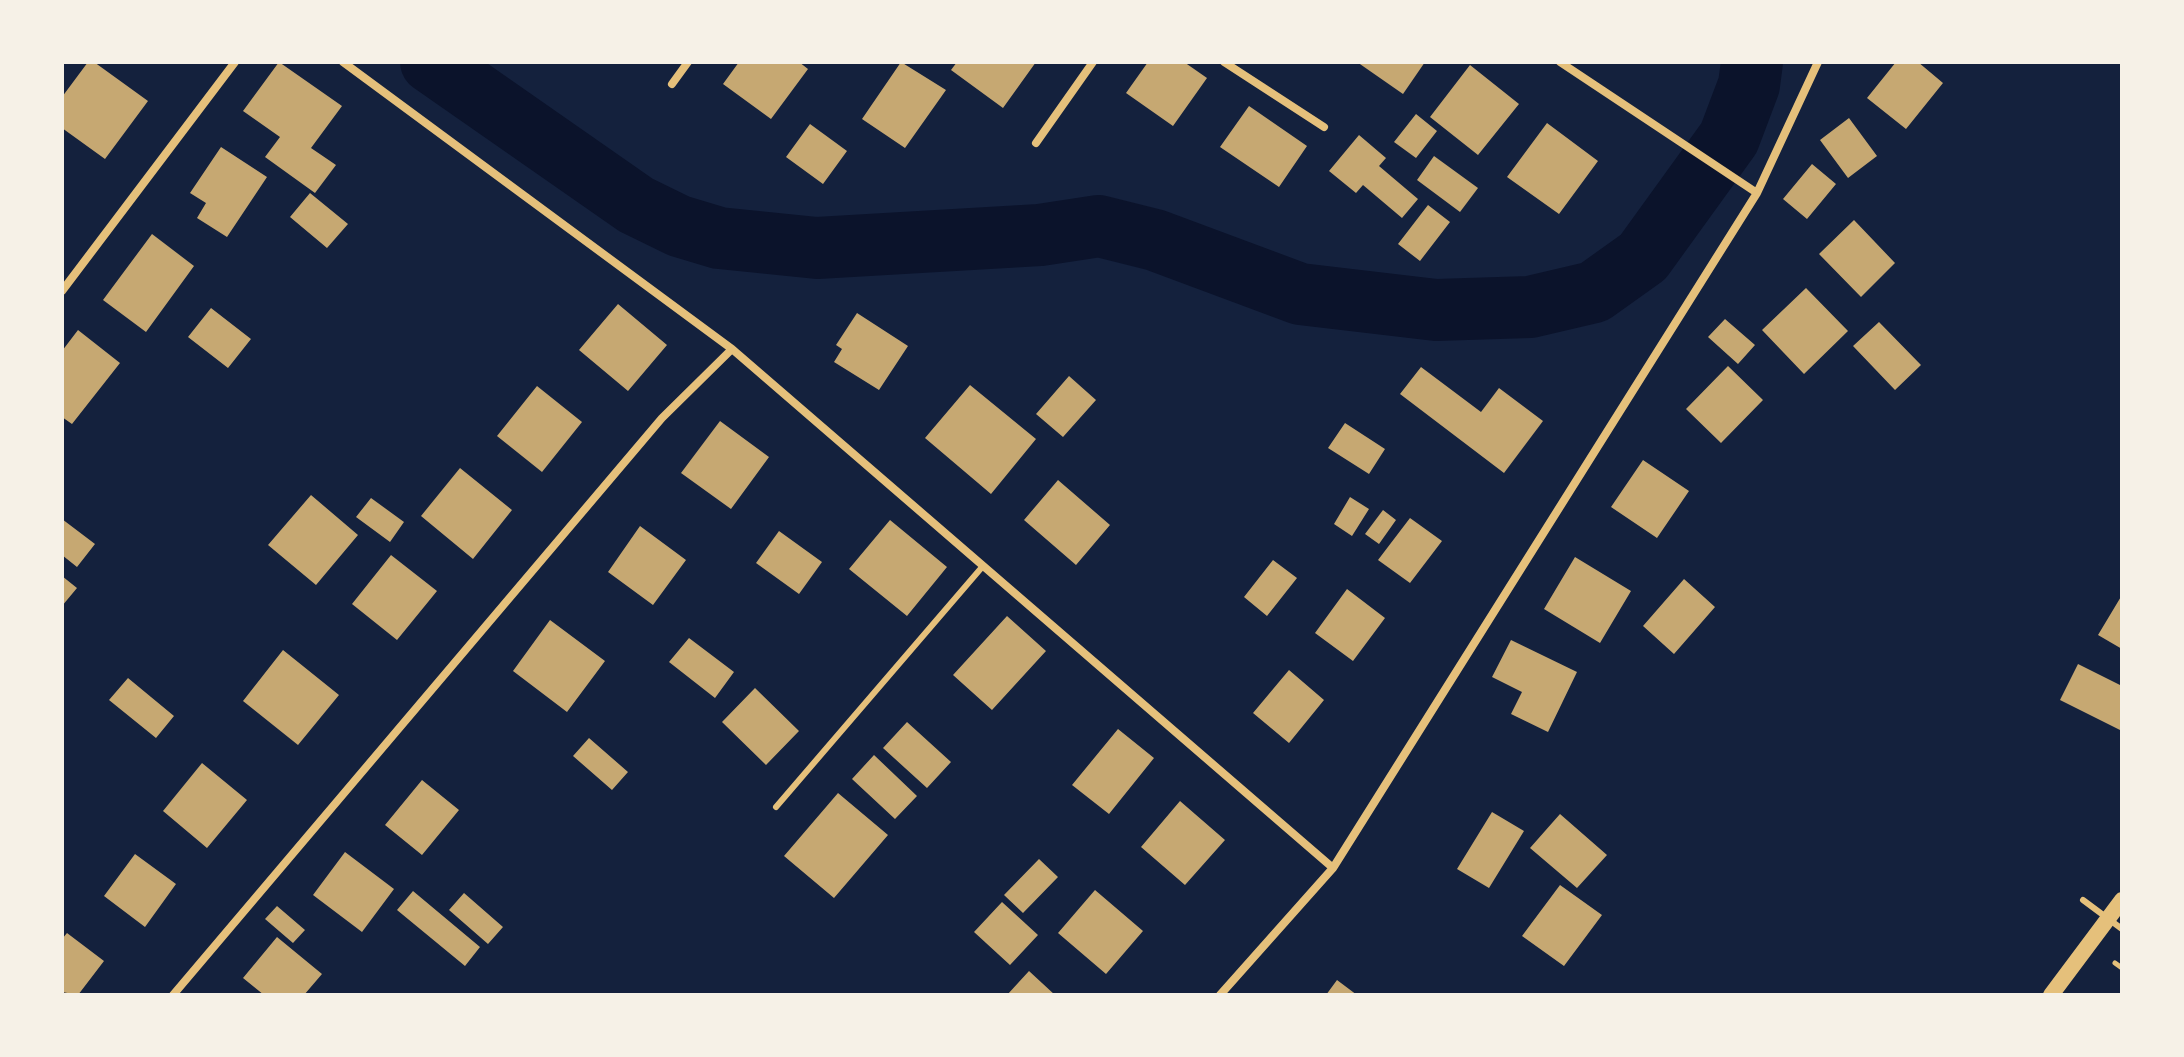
<!DOCTYPE html>
<style>
body{margin:0}
#map{position:relative;width:2184px;height:1057px;overflow:hidden;background:#14213d;font-family:Roboto,sans-serif}
canvas{display:block}
.frame{position:absolute;inset:0;border:64px solid #f6f1e7;pointer-events:none}
</style>
<div id="map">
<canvas width="2184" height="1057"></canvas>
<div class="frame"></div>
</div>
<script>
const c = document.querySelector('canvas').getContext('2d');
c.lineJoin = 'round';
const shape = rows => new Path2D(rows.map(r => 'M' + r).join(''));
function trace(path, color, width, dash) { c.strokeStyle = color; c.lineWidth = width; c.lineCap = dash ? 'butt' : 'round'; c.setLineDash(dash || []); c.stroke(path); }
function paint(path, color) { c.fillStyle = color; c.fill(path, 'evenodd'); }
const river = shape([
 [431,62,636,205,679,226,719,238,817,248,1040,235,1099,226,1155,240,1300,294,1436,310,1530,307,1594,292,1643,257,1729,138,1749,85,1752,62]
]);
const building = shape([
 [88,62,94,62,148,101,105,159,62,128,62,97],
 [279,62,342,106,311,148,336,165,315,193,265,157,280,137,243,111],
 [739,62,799,62,808,69,771,119,723,84],
 [901,62,946,90,905,148,862,119],
 [957,62,1036,62,1003,108,951,70],
 [1148,62,1184,62,1207,78,1173,126,1126,93],
 [1357,62,1425,62,1403,94],
 [1896,62,1918,62,1943,83,1906,129,1867,98],
 [1470,65,1519,104,1478,155,1430,117],
 [1249,106,1307,146,1279,187,1220,147],
 [1416,114,1437,131,1416,158,1394,142],
 [1849,118,1877,156,1848,178,1820,140],
 [1547,123,1598,161,1559,214,1507,177],
 [810,124,847,151,823,184,786,157],
 [1359,135,1386,158,1379,166,1418,199,1402,218,1363,185,1356,193,1329,171],
 [221,147,267,177,227,237,197,218,206,203,190,193],
 [1434,156,1478,188,1460,212,1417,180],
 [1812,164,1836,184,1807,219,1783,199],
 [310,193,348,224,327,248,290,217],
 [1428,205,1450,222,1420,261,1398,244],
 [1854,220,1895,263,1861,297,1819,254],
 [152,234,194,266,146,332,103,300],
 [1806,288,1848,331,1804,374,1762,330],
 [618,304,667,345,628,391,579,350],
 [211,308,251,339,228,368,188,337],
 [857,313,908,346,879,390,834,362,842,349,836,345],
 [1725,319,1755,345,1738,364,1708,337],
 [1879,322,1921,365,1895,390,1853,346],
 [78,330,120,363,72,424,62,417,62,351],
 [1728,366,1763,400,1721,443,1686,409],
 [1421,367,1481,412,1499,388,1543,421,1504,473,1400,394],
 [1069,376,1096,400,1063,437,1036,414],
 [970,385,1036,439,991,494,925,438],
 [537,386,582,422,542,472,497,436],
 [720,421,769,457,731,509,681,473],
 [1345,423,1385,449,1369,474,1328,448],
 [1643,460,1689,491,1657,538,1611,507],
 [460,468,512,510,473,559,421,516],
 [1058,480,1110,525,1076,565,1024,520],
 [311,495,358,535,316,585,268,545],
 [1350,497,1369,509,1352,536,1334,524],
 [371,498,404,522,390,542,356,517],
 [1383,510,1396,520,1379,544,1365,534],
 [1410,518,1442,541,1410,583,1378,560],
 [62,519,95,544,77,567,62,555],
 [890,520,947,567,907,616,849,569],
 [640,526,686,560,653,605,608,572],
 [779,531,822,562,799,594,756,563],
 [391,555,437,591,397,640,352,604],
 [1575,557,1631,591,1600,643,1544,609],
 [1273,560,1297,578,1267,616,1244,597],
 [62,576,77,588,62,606],
 [1684,579,1715,607,1674,654,1643,626],
 [1347,589,1385,618,1353,661,1315,633],
 [2122,595,2122,649,2098,635],
 [1007,616,1046,651,992,710,953,675],
 [550,620,605,661,567,712,513,671],
 [689,638,734,672,715,698,669,662],
 [1511,640,1577,672,1548,732,1511,714,1522,692,1492,677],
 [283,650,339,695,298,745,243,701],
 [2078,664,2122,686,2122,731,2060,700],
 [1289,670,1324,700,1289,743,1253,713],
 [128,678,174,716,156,738,109,700],
 [755,688,799,731,766,765,722,722],
 [907,722,951,762,927,788,883,748],
 [1118,729,1154,758,1109,814,1072,785],
 [589,738,628,772,612,790,573,756],
 [874,755,917,796,895,819,852,779],
 [202,763,247,800,207,848,163,811],
 [422,780,459,810,422,855,385,825],
 [838,793,888,835,834,898,784,856],
 [1180,801,1225,840,1185,885,1141,847],
 [1492,812,1524,831,1489,888,1457,869],
 [1560,814,1607,855,1577,888,1530,848],
 [345,852,394,889,362,932,313,895],
 [135,854,176,884,145,927,104,896],
 [1039,859,1058,877,1023,913,1004,895],
 [1560,885,1602,915,1564,966,1522,936],
 [1095,890,1143,931,1106,974,1058,933],
 [413,891,480,947,465,966,397,910],
 [464,893,503,927,488,944,449,910],
 [1002,902,1038,935,1010,965,974,932],
 [277,906,305,930,293,943,265,919],
 [67,933,104,961,78,995,62,992,62,939],
 [277,937,322,974,304,995,264,995,243,978],
 [1029,971,1055,995,1007,995],
 [1337,980,1357,995,1326,995]
]);
const path = shape([
 [2115,963,2122,968]
]);
const service = shape([
 [776,807,983,566],
 [2083,900,2122,929]
]);
const minor = shape([
 [343,62,732,349,1333,868],
 [1224,62,1324,127],
 [1560,62,1757,193],
 [672,84,688,62],
 [1036,143,1093,62],
 [62,291,235,62],
 [173,995,662,418,732,349],
 [1220,995,1333,868,1757,193,1818,62]
]);
const secondary = shape([
 [2051,995,2122,900]
]);
trace(river, '#0b132b', 62);
paint(building, '#c6a872');
trace(path, '#e5c07b', 5);
trace(service, '#e5c07b', 6);
trace(minor, '#e5c07b', 8);
trace(secondary, '#e5c07b', 16);
</script>
